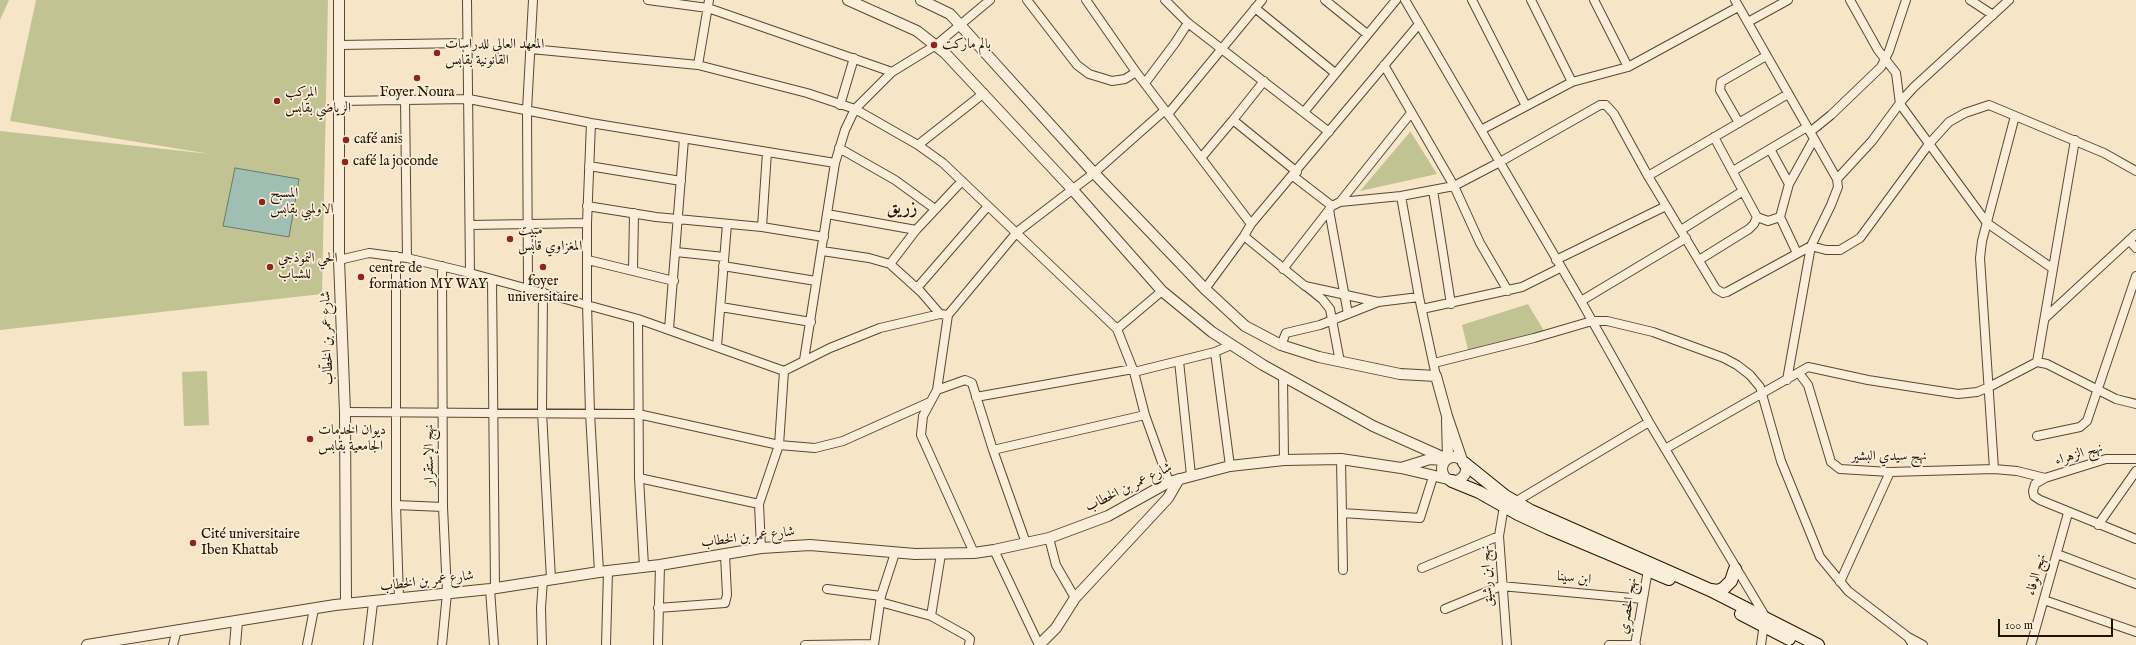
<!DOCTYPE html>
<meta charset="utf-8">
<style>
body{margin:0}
#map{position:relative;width:2136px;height:645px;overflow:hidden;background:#f7e5c7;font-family:"IM FELL English",serif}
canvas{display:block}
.scale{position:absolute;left:1998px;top:619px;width:115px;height:18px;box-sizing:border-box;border:2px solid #221300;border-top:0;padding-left:5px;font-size:12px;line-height:14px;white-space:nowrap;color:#221300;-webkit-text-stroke:3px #faeedb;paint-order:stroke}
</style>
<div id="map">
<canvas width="2136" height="645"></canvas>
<div class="scale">100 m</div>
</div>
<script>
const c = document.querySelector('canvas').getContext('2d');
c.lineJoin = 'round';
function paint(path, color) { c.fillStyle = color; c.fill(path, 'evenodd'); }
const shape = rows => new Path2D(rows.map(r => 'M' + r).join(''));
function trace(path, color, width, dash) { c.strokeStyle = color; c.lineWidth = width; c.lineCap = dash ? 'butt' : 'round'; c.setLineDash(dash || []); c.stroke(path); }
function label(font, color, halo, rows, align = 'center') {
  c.font = font + ' "IM FELL English",Amiri,serif'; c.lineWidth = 3.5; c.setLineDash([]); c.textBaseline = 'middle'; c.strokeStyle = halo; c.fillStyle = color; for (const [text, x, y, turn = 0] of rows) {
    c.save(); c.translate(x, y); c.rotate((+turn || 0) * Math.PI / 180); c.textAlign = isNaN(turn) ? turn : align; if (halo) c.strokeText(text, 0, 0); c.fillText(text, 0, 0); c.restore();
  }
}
const green = shape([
 [0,0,9,0,0,20],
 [36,0,328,0,322,294,0,330,0,131,210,154,10,121],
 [1410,131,1437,174,1360,191,1410,132],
 [1528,304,1544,331,1535,335,1468,350,1462,325],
 [207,371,209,425,184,426,182,372]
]);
const water = shape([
 [235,168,299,179,289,237,223,226,235,168]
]);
const minor = shape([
 [467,0,470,273],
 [648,0,708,8,892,72],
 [1027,0,1077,65,1089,74,1112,81,1125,79,1136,72],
 [1086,0,1136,72,1251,224],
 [1165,0,1188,23,1329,132],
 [1325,0,1367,34],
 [1405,0,1581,301,1649,422,1765,616,1761,645],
 [1472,0,1526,106],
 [1531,0,1572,82],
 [1594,0,1628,67],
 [1735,0,1837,179,1838,187,1831,205,1811,246,1787,380],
 [1850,0,1878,50,1896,73,1900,104,1987,223,2052,268],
 [1970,0,1993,15],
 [1255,8,1335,73],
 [1748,22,1788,0],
 [339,45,467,43],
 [531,49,698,65,807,93,855,109,918,145,943,163,1117,329,1134,372,1145,415,1169,482],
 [698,65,709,0],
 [1384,65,1454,186,1480,243,1508,291],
 [1264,81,1233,120,1297,172],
 [1145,83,1175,43,1188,23],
 [405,99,407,258],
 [339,101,469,99,591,123,835,163],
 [840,105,854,58],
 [1304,112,1396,0],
 [1168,114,1262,0],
 [591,123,587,223,587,304,590,413,599,572],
 [1739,123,1720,90,1721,82,1766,56],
 [1481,130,1572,82,1628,67,1738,7],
 [1810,132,1831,115,1881,67,1889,51,1906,0],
 [1714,137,1757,217,1768,221,1780,217],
 [918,145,984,93],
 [839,148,895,180,935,209],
 [1770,149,1789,184],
 [1201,158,1233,120],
 [589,166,681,181],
 [1733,171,1807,127],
 [1293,176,1332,206],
 [1648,176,1788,94],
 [1837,179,1872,141,1903,99,1914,87,2009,0],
 [1433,190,1451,304],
 [1401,196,1419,297,1436,376],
 [1340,202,1411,113],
 [587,206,656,217,762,227,824,237],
 [1329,210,1348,314],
 [827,214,916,230],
 [470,225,587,223],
 [762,227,767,152],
 [1681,230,1743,191],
 [1244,236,1305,286,1378,302,1419,297],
 [2129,240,2136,248],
 [822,251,869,258,890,264,921,292,940,314],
 [676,252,724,257],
 [1797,253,1780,217,1789,184,1814,139],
 [396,256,396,505,399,598],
 [339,260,369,253,407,258,470,273,638,319,784,371],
 [588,260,674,281],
 [1556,260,1666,206],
 [1699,260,1749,229,1754,224,1757,217],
 [890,264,916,230,962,181],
 [442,266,443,507,447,593,442,645],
 [723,266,816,281],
 [1283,269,1332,206,1340,202,1401,196,1454,186,1500,162,1600,105,1606,105,1614,114,1648,176,1716,289,1723,293,1727,292,1811,246,1826,250,1840,250,1860,238,1929,144,1949,122,1965,113,1989,105,2104,153,2136,171],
 [633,270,634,213],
 [492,279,495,588],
 [1306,286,1322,299,1330,309,1340,362],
 [528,288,527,110,533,0],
 [917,288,988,206],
 [1205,289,1244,236,1251,224,1419,24],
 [543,292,542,412,551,579],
 [1581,301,1686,238],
 [721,307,811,322],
 [1422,309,1522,287,1560,268],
 [2045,318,2136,234],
 [638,319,639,478,644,566],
 [669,329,684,139],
 [1117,329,1162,291],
 [1281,345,1286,333,1320,325,1378,302],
 [717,346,727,224],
 [1215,352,1230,466],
 [804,360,835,163,845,130,855,109,892,72,936,45,990,0],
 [1179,361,1191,475],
 [2037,362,2075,140],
 [1434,363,1534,338,1592,321,1607,321,1653,332,1724,358,1737,365,1750,375,1760,387,1781,461,1820,557,1848,591,1908,637,1913,645],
 [784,371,830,348,880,328,940,314,948,315],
 [1134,372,1215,352,1231,345],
 [1799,373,1808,385,1831,462,1840,469,1890,472,1994,469,2017,471,2045,478],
 [1283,376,1284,460],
 [937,390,965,380,972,383,993,450,1026,543],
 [976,397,1133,369],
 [345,412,638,414,779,445,815,448,843,441,930,402],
 [2037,436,2080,427,2087,421,2136,276],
 [1665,449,1808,367,1868,380,1958,394,1977,392,1989,387,2037,362,2047,364,2116,399,2136,404],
 [993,450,1145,415],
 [1341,459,1343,570],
 [2136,459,2106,459,2045,478,2035,484,2033,491,2034,496,2040,500,2136,539],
 [1994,469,1980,258,1982,241,2015,116],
 [639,478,759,504],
 [1515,502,1649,422],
 [396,505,443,507],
 [1504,506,1499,536,1507,645],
 [1342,513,1420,518,1433,477],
 [2098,525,2136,471],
 [1049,538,1056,565,1075,598],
 [761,548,759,504,779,445,784,371],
 [994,550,1039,645],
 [974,553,921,435,923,416,937,390,948,315,1017,232,1094,173,1165,110],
 [2057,554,2136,584],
 [1422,568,1499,536],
 [1840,582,1890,472],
 [490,589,494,645],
 [827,589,881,596],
 [2044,600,2136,632],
 [880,602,931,616,967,636,970,639,969,645],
 [658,608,725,603,727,595,725,555],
 [1445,609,1501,586,1643,599],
 [931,616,941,554],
 [1908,637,1923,645],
 [173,645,177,630],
 [307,645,314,609],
 [368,645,373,603],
 [542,645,541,608,543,580],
 [606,645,608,571],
 [658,645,660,565],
 [805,645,874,644],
 [874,645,881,596,895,553],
 [1609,645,1636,645],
 [1635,645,1648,570],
 [2031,645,2068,513]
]);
const tertiary = shape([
 [339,0,339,260,345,412,346,604],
 [848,0,917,31,945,53,1072,189,1162,291,1212,332,1263,365,1373,426,1447,459],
 [921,0,950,14,961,26,1094,173,1205,289,1245,326,1281,345,1319,357,1400,374,1436,376,1447,416,1462,460],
 [1447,420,1448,458],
 '1442 469a12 12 0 1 1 24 0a12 12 0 1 1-24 0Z',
 [1401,468,1430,459,1443,460],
 [87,645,335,605,490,589,599,572,660,565,761,548,810,545,915,554,974,553,994,550,1049,538,1108,516,1169,482,1230,466,1284,460,1341,459,1401,468,1448,479],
 [235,645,237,622],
 [1039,645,1056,628,1075,598,1168,498,1179,479]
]);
const secondary = shape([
 [1464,463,1505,496,1531,511,1710,590,1818,645],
 [1452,481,1479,492,1518,514,1548,528,1669,579],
 [1711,590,1718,591,1724,588,1731,581,1735,569],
 [1741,614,1789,639]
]);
const markers = [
 [934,45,4,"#8f2418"],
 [437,53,4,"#8f2418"],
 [417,78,4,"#8f2418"],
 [277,101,4,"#8f2418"],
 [346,140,4,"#8f2418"],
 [345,162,4,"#8f2418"],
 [262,202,4,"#8f2418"],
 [510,239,4,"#8f2418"],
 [270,267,4,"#8f2418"],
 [543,267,4,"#8f2418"],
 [361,277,4,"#8f2418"],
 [310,439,4,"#8f2418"],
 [193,543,4,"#8f2418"]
];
const poiNames = [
 ["المعهد العالي للدراسات",445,45],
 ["القانونية بقابس",445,61],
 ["بالم ماركت",942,45],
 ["المركب",285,93],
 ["الرياضي بقابس",285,109],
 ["Foyer Noura",417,93,"center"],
 ["café anis",354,140],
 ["café la joconde",353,162],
 ["المسبح",270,194],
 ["الاولمبي بقابس",270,210],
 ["مبيت",518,231],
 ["المغزاوي قابس",518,247],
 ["الحي النموذجي",278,259],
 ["للشباب",278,275],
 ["centre de",369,269],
 ["formation MY WAY",369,285],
 ["foyer",543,282,"center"],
 ["universitaire",543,298,"center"],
 ["ديوان الخدمات",318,431],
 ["الجامعية بقابس",318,447],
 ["Cité universitaire",201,535],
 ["Iben Khattab",201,551]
];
const streetNames = [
 ["شارع عمر بن الخطّاب",328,338,-92],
 ["نهج الإستقرار",430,455,-90],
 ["نهج الزهراء",2079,455,-16],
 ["نهج سيدي البشير",1889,457],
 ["شارع عمر بن الخطاب",1129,488,-26],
 ["شارع عمر بن الخطاب",748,538,-7],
 ["نهج الوفاء",2037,575,-74],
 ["نهج ابن رشيق",1488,576,-93],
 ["ابن سينا",1574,579,6],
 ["شارع عمر بن الخطاب",427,582,-7],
 ["نهج الحصري",1629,606,-81]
];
const districtNames = [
 ["زريق",902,209]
];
paint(green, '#c1c393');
paint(water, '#9ebfb1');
trace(water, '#6c7a6a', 1);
trace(minor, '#574832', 10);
trace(tertiary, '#574832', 12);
trace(secondary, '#221300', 14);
trace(minor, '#faeedb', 8);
trace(tertiary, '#faeedb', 10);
trace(secondary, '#faeedb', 12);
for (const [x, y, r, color] of markers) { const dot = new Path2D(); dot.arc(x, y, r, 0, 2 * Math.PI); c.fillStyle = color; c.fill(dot); trace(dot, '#faeedb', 1.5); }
label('14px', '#221300', '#faeedb', poiNames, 'left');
label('14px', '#221300', '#faeedb', streetNames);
label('bold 18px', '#221300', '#faeedb', districtNames);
</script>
